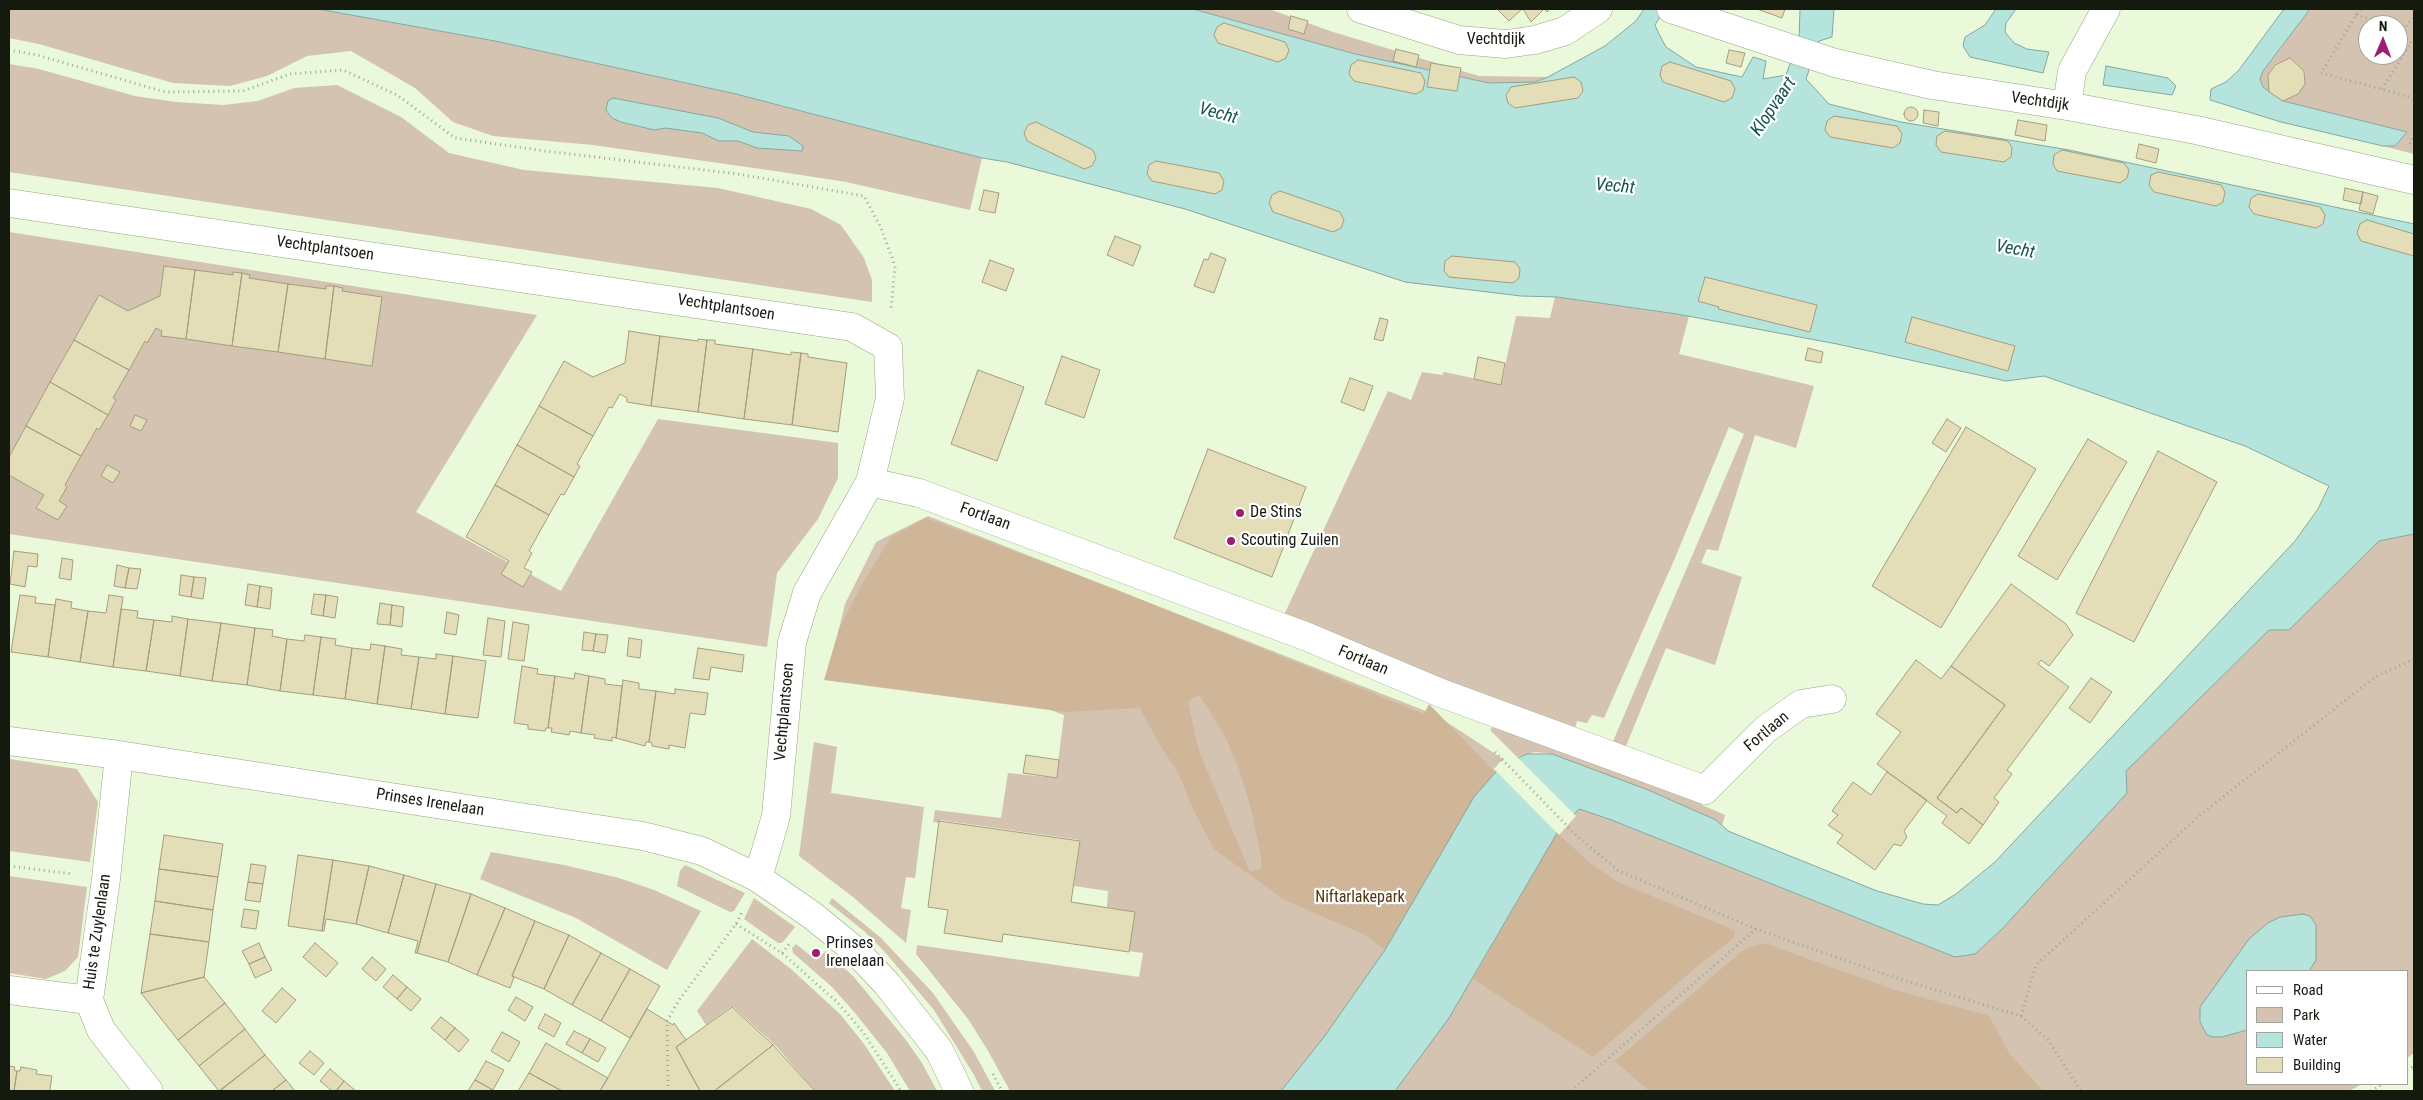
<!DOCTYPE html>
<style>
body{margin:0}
#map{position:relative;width:2423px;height:1100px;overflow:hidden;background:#e9f9d9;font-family:"Roboto Condensed",sans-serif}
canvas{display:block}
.frame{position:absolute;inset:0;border:10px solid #151a0f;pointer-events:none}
.legend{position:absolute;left:2246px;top:970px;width:162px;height:115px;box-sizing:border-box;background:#fff;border:1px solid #a1a39f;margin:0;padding:6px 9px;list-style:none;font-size:15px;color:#151a0f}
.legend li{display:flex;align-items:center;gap:10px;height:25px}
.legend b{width:25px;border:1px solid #a1a39f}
.north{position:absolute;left:2358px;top:15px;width:50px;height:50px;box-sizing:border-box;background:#fff;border:1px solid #a1a39f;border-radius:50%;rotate:1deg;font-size:14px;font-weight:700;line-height:20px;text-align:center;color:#151a0f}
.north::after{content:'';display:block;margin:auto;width:18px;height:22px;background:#9d1d70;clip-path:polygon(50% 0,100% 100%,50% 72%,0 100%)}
</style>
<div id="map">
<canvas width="2423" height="1100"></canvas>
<div class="frame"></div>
<ul class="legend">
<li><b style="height:6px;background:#fff"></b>Road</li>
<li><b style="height:14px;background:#d3c3b0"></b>Park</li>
<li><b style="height:14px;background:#b5e4dd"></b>Water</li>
<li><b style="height:14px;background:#e3ddb8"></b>Building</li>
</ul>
<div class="north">N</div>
</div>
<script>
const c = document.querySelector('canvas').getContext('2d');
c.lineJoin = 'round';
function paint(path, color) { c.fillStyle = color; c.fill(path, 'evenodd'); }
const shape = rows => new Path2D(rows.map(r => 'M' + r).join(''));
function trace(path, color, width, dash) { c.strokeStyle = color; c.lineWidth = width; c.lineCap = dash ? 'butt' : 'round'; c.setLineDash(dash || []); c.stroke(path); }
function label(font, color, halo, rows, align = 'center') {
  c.font = font + ' "Roboto Condensed",sans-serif'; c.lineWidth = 4.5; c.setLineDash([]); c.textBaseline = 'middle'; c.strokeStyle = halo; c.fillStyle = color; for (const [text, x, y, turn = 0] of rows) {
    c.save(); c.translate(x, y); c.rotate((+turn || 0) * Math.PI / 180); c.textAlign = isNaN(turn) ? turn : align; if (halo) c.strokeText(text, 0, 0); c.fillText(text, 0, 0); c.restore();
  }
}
const green = shape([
 [9,9,318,9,495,41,736,94,982,158,970,210,846,182,782,172,593,145,493,136,453,122,415,88,351,51,307,56,267,76,230,86,173,83,39,44,9,38],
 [1193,9,1269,9,1330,31,1479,76,1548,77,1535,82,1489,83,1355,54],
 [2310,9,2414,9,2414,154,2383,146,2396,146,2406,132,2283,101,2298,94,2305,84,2304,71,2290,58,2274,65,2268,75,2269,92,2263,87,2260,79,2263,71],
 [2368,25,2398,25,2398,55,2368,55],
 [9,64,39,69,135,96,176,102,223,105,258,101,294,88,337,85,401,117,449,153,524,170,718,188,811,209,841,225,864,258,872,280,872,302,9,172],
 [9,232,537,315,416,512,561,591,658,419,838,443,838,478,818,519,777,573,767,647,9,534],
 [1555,297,1689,316,1679,354,1814,386,1796,448,1755,435,1718,551,1707,549,1701,563,1742,577,1715,665,1666,648,1624,751,1611,746,1744,434,1729,427,1675,558,1604,718,1592,715,1587,723,1577,721,1574,731,1284,615,1388,391,1411,400,1422,372,1442,375,1444,372,1501,384,1516,316,1550,318],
 [928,516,1436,715,1579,809,1609,819,1955,957,1975,954,2002,929,2126,771,2269,630,2289,630,2379,541,2414,534,2414,1053,2407,1058,2407,971,2247,971,2247,1084,2362,1084,2349,1091,1010,1091,987,1049,968,1019,916,954,917,945,1139,977,1143,953,1129,951,1135,912,1107,907,1108,891,1074,886,1080,840,940,820,938,823,933,822,935,810,1001,818,1008,773,1056,778,1064,715,993,689,833,654,845,604,876,542],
 [1495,724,1701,801,1702,805,1725,815,1722,826,1716,820,1648,790,1552,754,1536,752,1517,757,1490,730],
 [814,742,837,747,831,793,924,807,915,878,906,877,901,908,911,910,906,943,853,897,799,856],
 [9,759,77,769,98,802,90,862,9,851],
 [491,852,564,865,619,878,654,890,701,911,667,970,576,918,480,879],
 [685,865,745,893,734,911,730,912,677,886,680,871],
 [9,876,87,887,78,957,65,971,46,979,9,973],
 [754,898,795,927,782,943,778,943,744,919],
 [832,898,880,937,933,993,974,1052,995,1091,982,1091,974,1075,934,1010,884,951,864,931,829,903],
 [752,939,791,969,840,1014,864,1044,895,1091,815,1091,777,1047,732,1006,706,1025,697,1011],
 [796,944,816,960,826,951,853,976,906,1040,922,1063,937,1091,910,1091,887,1053,855,1013,832,987,793,953,792,948]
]);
const forest = shape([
 [926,518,1117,590,1424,714,1429,704,1495,772,1474,797,1385,950,1367,936,1283,899,1214,849,1192,807,1178,772,1159,744,1140,708,1065,712,824,680,839,629,861,586,891,537],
 [1200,696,1224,734,1239,769,1250,805,1261,856,1261,869,1250,872,1199,751,1188,702,1192,698],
 [1557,833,1590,863,1618,882,1734,930,1735,934,1731,940,1695,968,1593,1057,1473,979],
 [1767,944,1892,989,1989,1016,2009,1053,2043,1091,1649,1091,1615,1061,1742,951,1756,945]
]);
const water = shape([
 [318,9,1193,9,1355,54,1489,83,1535,82,1548,77,1605,46,1636,21,1644,9,1665,9,1655,25,1659,34,1666,47,1696,67,1742,77,1753,57,1766,61,1763,79,1786,75,1799,39,1800,9,1834,9,1832,37,1819,41,1806,79,1829,104,1901,122,2069,150,2414,224,2414,534,2379,541,2289,630,2269,630,2126,771,2127,793,2002,929,1975,954,1955,957,1609,819,1579,809,1557,833,1449,1018,1395,1091,1281,1091,1324,1037,1385,950,1474,797,1502,765,1527,754,1552,754,1648,790,1716,820,1728,831,1877,891,1923,904,1938,905,1956,894,1995,862,2295,541,2318,509,2329,486,2245,446,2044,376,2006,381,1837,344,1677,314,1557,297,1521,296,1405,282,1185,209,1007,162,982,158,736,94,495,41,318,9],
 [1996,9,2016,9,2006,23,2005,32,2014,43,2027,49,2049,52,2043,73,1970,57,1963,46,1965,37,1985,25,1996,9],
 [2284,9,2310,9,2263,71,2260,79,2263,87,2283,101,2407,132,2395,146,2383,146,2281,122,2210,100,2211,89,2226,82,2239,70,2284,9],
 [2106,66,2168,78,2176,86,2172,95,2103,85,2106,66],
 [613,98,718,118,753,132,789,136,803,146,802,151,757,148,738,141,719,141,702,133,665,128,654,130,621,122,612,118,606,110,608,101,613,98],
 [2303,914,2310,916,2316,925,2316,960,2309,971,2247,971,2247,1030,2222,1037,2213,1037,2207,1035,2200,1022,2200,1007,2249,939,2268,923,2280,917,2303,914]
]);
const pier = shape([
 [1515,755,1576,816,1559,835,1494,769,1500,762]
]);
const building = shape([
 [1497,9,1522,9,1509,21,1497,9],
 [1523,9,1550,9,1547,12,1544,9,1531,22,1523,9],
 [1757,9,1785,9,1782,18,1757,9],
 [1291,16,1308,21,1304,34,1288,29,1291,16],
 [1224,23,1285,42,1289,50,1286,58,1278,62,1218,43,1214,35,1217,27,1224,23],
 [1396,49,1419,55,1416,67,1393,61,1396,49],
 [1729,50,1745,53,1741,67,1726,63,1729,50],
 [2290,58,2304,71,2305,84,2298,94,2283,101,2269,92,2268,75,2275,65,2290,58],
 [1358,60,1421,73,1425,81,1423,90,1416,94,1354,81,1349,74,1351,65,1358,60],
 [1670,62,1731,81,1735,89,1732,98,1724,102,1663,82,1660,75,1662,66,1670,62],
 [1431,63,1461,68,1457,91,1427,87,1431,63],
 [1574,77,1581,82,1583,91,1578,98,1515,108,1508,103,1506,95,1511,87,1574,77],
 '1904 114a7 7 0 1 1 14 0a7 7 0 1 1-14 0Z',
 [1924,110,1939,112,1938,126,1923,123,1924,110],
 [1834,116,1897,126,1902,134,1900,143,1893,148,1830,137,1825,130,1827,121,1834,116],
 [2018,120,2047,125,2045,141,2015,135,2018,120],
 [1036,122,1093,150,1096,158,1092,166,1084,169,1027,141,1024,133,1028,125,1036,122],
 [1945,131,2008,141,2012,148,2011,157,2004,162,1941,152,1936,145,1937,136,1945,131],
 [2139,144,2159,149,2156,163,2136,158,2139,144],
 [2062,150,2124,163,2129,170,2127,178,2120,183,2057,171,2053,164,2054,155,2062,150],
 [1156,161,1219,173,1224,181,1222,190,1215,194,1152,181,1147,174,1149,165,1156,161],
 [2158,172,2221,185,2225,192,2223,202,2216,206,2154,192,2149,185,2151,175,2158,172],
 [2345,188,2363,192,2361,204,2343,200,2345,188],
 [984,190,999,193,995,213,979,210,984,190],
 [1280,191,1340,212,1344,220,1341,228,1333,232,1273,212,1269,203,1272,195,1280,191],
 [2363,192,2378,196,2373,214,2359,210,2363,192],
 [2258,194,2320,207,2325,215,2323,224,2316,228,2254,214,2249,207,2251,198,2258,194],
 [2367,220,2414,234,2414,256,2361,241,2357,233,2360,224,2367,220],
 [1115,236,1141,246,1133,266,1107,255,1115,236],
 [1211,253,1226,259,1214,293,1194,286,1204,259,1208,260,1211,253],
 [1452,256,1515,262,1520,269,1519,278,1513,283,1449,277,1444,271,1445,261,1452,256],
 [990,260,1014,269,1006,291,982,282,990,260],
 [164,266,195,270,186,339,161,336,162,331,156,328,147,343,145,341,129,370,74,340,99,295,128,311,160,296,164,266],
 [195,270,233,275,233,272,242,273,232,346,186,339,195,270],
 [242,273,250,275,249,278,288,284,278,352,232,346,242,273],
 [1705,277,1817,305,1810,332,1718,309,1719,307,1698,301,1705,277],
 [288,284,326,289,326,286,334,286,325,359,278,352,288,284],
 [334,286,343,288,342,291,382,297,372,366,325,359,334,286],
 [1912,317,2015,346,2008,371,1905,342,1912,317],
 [1380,318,1388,320,1383,341,1374,339,1380,318],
 [629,331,660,336,651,406,627,402,627,398,620,394,612,408,609,407,593,436,539,406,564,361,593,377,625,363,629,331],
 [660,336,698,341,698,339,707,340,698,412,651,406,660,336],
 [74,340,129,370,113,398,116,400,108,415,50,382,74,340],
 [707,340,715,340,715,344,753,349,744,419,698,412,707,340],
 [1808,348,1823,352,1821,363,1805,360,1808,348],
 [753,349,791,355,791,352,801,353,792,425,744,419,753,349],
 [801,353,808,354,808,357,847,363,838,432,792,425,801,353],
 [1062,356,1100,370,1084,418,1045,404,1062,356],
 [1478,357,1505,363,1501,385,1474,379,1478,357],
 [978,370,1024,387,997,461,951,444,978,370],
 [1350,378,1373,386,1364,411,1341,402,1350,378],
 [50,382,108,415,99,430,97,428,81,456,26,426,50,382],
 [539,406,593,436,577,464,580,466,574,477,517,445,539,406],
 [135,415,147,420,141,431,130,426,135,415],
 [1947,419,1961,428,1946,452,1932,443,1947,419],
 [26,426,81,456,65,485,67,487,59,501,67,506,58,520,36,508,44,495,9,475,9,457,26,426],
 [1966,427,2036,469,1941,628,1872,586,1966,427],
 [2088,439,2127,462,2057,580,2018,556,2088,439],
 [517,445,574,477,564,495,561,494,549,515,495,485,517,445],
 [1208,449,1306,487,1272,577,1174,538,1208,449],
 [2158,451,2217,482,2134,642,2076,613,2158,451],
 [107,465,120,472,113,483,101,476,107,465],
 [495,485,549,515,529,551,532,553,524,568,532,572,523,587,501,574,509,561,466,537,495,485],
 [14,551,38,554,37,567,28,566,25,587,10,584,14,551],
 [62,558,73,560,71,580,59,578,62,558],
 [117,565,129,568,125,588,114,586,117,565],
 [129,568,141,569,137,589,125,588,129,568],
 [181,575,194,577,191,597,179,595,181,575],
 [194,577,206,578,203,599,191,597,194,577],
 [248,584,260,586,257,607,245,605,248,584],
 [2011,584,2066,624,2073,635,2049,666,2041,660,2038,664,2069,687,2007,770,2012,774,1994,798,1999,802,1983,825,1961,808,1957,813,1937,798,2005,705,1951,666,2011,584],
 [260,586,272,588,270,609,257,607,260,586],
 [314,594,326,595,323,616,311,614,314,594],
 [20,595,36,597,35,603,55,605,48,657,11,652,20,595],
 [109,595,123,597,113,667,80,662,88,611,106,613,109,595],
 [326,595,338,597,335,618,323,616,326,595],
 [56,599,72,602,71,608,88,611,80,662,48,657,56,599],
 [380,603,392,605,390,625,377,624,380,603],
 [392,605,404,607,402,627,390,625,392,605],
 [121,609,138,611,137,618,154,620,146,671,113,667,121,609],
 [447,612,459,615,456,635,444,633,447,612],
 [172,616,188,619,180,676,146,671,154,620,172,622,172,616],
 [488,618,505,621,501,657,483,655,488,618],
 [188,619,221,623,212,681,180,676,188,619],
 [513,622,529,625,524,661,508,659,513,622],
 [221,623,255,628,247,685,212,681,221,623],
 [255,628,273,630,272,636,287,639,280,691,247,685,255,628],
 [584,632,596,634,593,651,582,650,584,632],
 [596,634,608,635,605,653,593,651,596,634],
 [305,635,321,637,313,695,280,691,287,639,304,641,305,635],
 [321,637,336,639,335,645,352,648,345,699,313,695,321,637],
 [629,638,642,640,640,658,627,656,629,638],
 [371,644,385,646,377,704,345,699,352,648,370,650,371,644],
 [385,646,402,649,401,655,419,657,411,709,377,704,385,646],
 [698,648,744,655,742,672,711,667,709,680,693,678,698,648],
 [436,654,453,656,445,714,411,709,419,657,436,659,436,654],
 [453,656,486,661,478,718,445,714,453,656],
 [1916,660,1941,679,1951,666,2005,705,1937,798,1957,813,1961,808,1983,825,1969,844,1942,823,1947,816,1877,764,1901,732,1876,714,1916,660],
 [522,666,538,669,537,674,555,676,548,728,546,728,545,731,528,729,528,725,514,723,522,666],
 [575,673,589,676,581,733,570,731,569,735,551,732,552,728,548,728,555,676,574,679,575,673],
 [589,676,605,679,605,684,622,686,616,738,612,737,612,741,594,738,595,735,581,733,589,676],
 [2091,678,2112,692,2090,723,2069,708,2091,678],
 [623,680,639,683,639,689,656,691,649,742,646,742,645,746,616,738,623,680],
 [675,689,708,693,705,715,690,713,685,748,669,745,669,749,652,746,652,743,649,742,656,691,675,694,675,689],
 [1026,755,1059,760,1057,778,1023,773,1026,755],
 [1887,772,1927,800,1904,831,1907,837,1901,846,1894,844,1875,870,1837,843,1843,835,1828,825,1838,815,1832,811,1853,782,1871,795,1887,772],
 [939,821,1080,841,1071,902,1135,912,1129,952,1003,934,1002,942,944,933,948,910,928,907,939,821],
 [164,835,223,844,218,877,159,869,164,835],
 [298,855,333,860,322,931,288,926,298,855],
 [333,860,369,866,356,924,326,919,324,931,322,931,333,860],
 [251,864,266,866,263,884,248,882,251,864],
 [369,866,404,875,388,933,356,924,369,866],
 [159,869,218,877,213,910,155,901,159,869],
 [404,875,436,884,417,953,415,953,418,941,388,933,404,875],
 [248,882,263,884,260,902,245,900,248,882],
 [436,884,471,894,448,962,417,953,436,884],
 [471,894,505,908,477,975,448,962,471,894],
 [155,901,213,910,209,942,150,934,155,901],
 [505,908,535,921,512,976,514,977,510,988,477,975,505,908],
 [244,909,259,911,256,929,241,927,244,909],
 [535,921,569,935,544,989,512,976,535,921],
 [150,934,209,942,204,977,141,993,150,934],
 [569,935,601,953,572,1005,544,989,569,935],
 [259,943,265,957,249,964,242,951,259,943],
 [315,943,338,963,326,977,303,957,315,943],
 [601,953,630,969,601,1021,572,1005,601,953],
 [265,957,272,970,255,978,249,964,265,957],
 [372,957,386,969,376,981,362,969,372,957],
 [630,969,660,986,630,1038,601,1021,630,969],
 [393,975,407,987,397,999,383,987,393,975],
 [204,977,225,1003,178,1040,141,993,204,977],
 [407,987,421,999,411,1011,397,999,407,987],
 [282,988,296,1000,276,1023,262,1011,282,988],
 [516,997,533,1007,525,1021,508,1010,516,997],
 [225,1003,245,1029,199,1066,178,1040,225,1003],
 [732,1007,773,1045,714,1091,700,1091,676,1047,732,1007],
 [647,1009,673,1025,674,1023,686,1040,676,1047,700,1091,600,1091,647,1009],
 [545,1014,561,1023,554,1037,538,1028,545,1014],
 [441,1017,455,1028,445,1040,431,1028,441,1017],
 [455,1028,469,1040,459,1052,445,1040,455,1028],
 [245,1029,265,1055,219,1091,199,1066,245,1029],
 [574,1031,590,1039,582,1053,566,1044,574,1031],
 [502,1032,520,1042,509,1062,491,1051,502,1032],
 [590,1039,606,1048,598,1062,582,1053,590,1039],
 [546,1043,608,1078,600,1091,562,1091,529,1073,546,1043],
 [773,1045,815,1091,717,1091,716,1090,773,1045],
 [310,1051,324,1063,314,1075,299,1063,310,1051],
 [265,1055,286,1080,272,1091,220,1091,265,1055],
 [486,1061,504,1070,493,1090,475,1080,486,1061],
 [9,1066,15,1067,14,1070,17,1071,14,1091,9,1091,9,1066],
 [21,1067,37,1070,36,1074,52,1076,50,1089,51,1091,14,1091,17,1071,20,1071,21,1067],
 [330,1069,344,1081,336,1091,332,1091,320,1081,330,1069],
 [529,1073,562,1091,518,1091,529,1073],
 [286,1080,295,1091,272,1091,286,1080],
 [475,1080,493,1090,492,1091,468,1091,475,1080],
 [344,1081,356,1091,336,1091,344,1081]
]);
const path = shape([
 [2360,9,2321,73,2414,98],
 [2356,15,2392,25],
 [2414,19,2407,24,2404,32,2407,41,2414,45],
 [2398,27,2405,28],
 [9,50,37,55,165,92,243,91,290,74,343,70,397,95,455,138,545,151,738,174,864,196,881,228,895,266,891,309],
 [2382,89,2411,43],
 [2410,144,2414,136],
 [1495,752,1579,838,1619,871,1756,929,1887,975,2021,1016,2048,1040,2081,1091],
 [9,866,73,874],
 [736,924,782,953,837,1002,863,1032,901,1091],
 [782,953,790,943],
 [2021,1016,2036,965,2199,816,2375,677,2414,659],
 [2407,1070,2414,1066],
 [993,1074,1002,1091],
 [668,1091,667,1021,679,1000,736,924,743,910],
 [1571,1091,1756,929],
 [2371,1091,2383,1084]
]);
const minor = shape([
 [1361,9,1459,40,1506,44,1535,40,1565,31,1598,9],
 [1671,9,1835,63,1932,85,2067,106,2196,130,2414,180],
 [2067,106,2072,71,2106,9],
 [9,203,852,327,888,347,890,398,870,482,807,593,792,642,776,816,758,878],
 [870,482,919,493,1305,636,1441,693,1705,790,1766,729,1801,704,1832,699],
 [9,741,119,755,643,836,702,851,758,878,813,916,857,952,887,984,939,1050,959,1091],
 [119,755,106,879,89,1000,101,1030,149,1091],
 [9,990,89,1000]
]);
const markers = [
 [1240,513,5,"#9d1d70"],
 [1231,541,5,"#9d1d70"],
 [816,953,5,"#9d1d70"]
];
const streetNames = [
 ["Vechtdijk",1496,40],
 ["Vechtdijk",2040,102,8],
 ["Vechtplantsoen",325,249,8],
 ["Vechtplantsoen",726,308,9],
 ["Fortlaan",985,517,20],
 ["Fortlaan",1363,661,23],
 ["Vechtplantsoen",785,712,-85],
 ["Fortlaan",1767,732,-40],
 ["Prinses Irenelaan",430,803,9],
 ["Huis te Zuylenlaan",98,932,-82]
];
const poiNames = [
 ["De Stins",1250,513],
 ["Scouting Zuilen",1241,541],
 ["Prinses",826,944],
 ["Irenelaan",826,962]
];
const parkNames = [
 ["Niftarlakepark",1360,898]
];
const waterNames = [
 ["Klopvaart",1774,107,-56],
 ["Vecht",1218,114,15],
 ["Vecht",1615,187,5],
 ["Vecht",2015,250,10]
];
paint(green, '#d3c3b0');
paint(forest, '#cfb699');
paint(water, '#b5e4dd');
trace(water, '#85a79f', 1);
paint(pier, '#e9f9d9');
paint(building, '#e3ddb8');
trace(building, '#a39e7e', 1);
trace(minor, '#96a587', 29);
trace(path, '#9da990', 3, [1, 4]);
trace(minor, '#fff', 28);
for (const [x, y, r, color] of markers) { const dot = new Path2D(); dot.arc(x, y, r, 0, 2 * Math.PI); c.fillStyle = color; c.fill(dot); trace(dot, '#fff', 2); }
label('16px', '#151a0f', '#fff', streetNames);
label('16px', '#151a0f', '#fff', poiNames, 'left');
label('16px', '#503611', '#fff', parkNames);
label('italic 18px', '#15554f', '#fff', waterNames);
</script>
